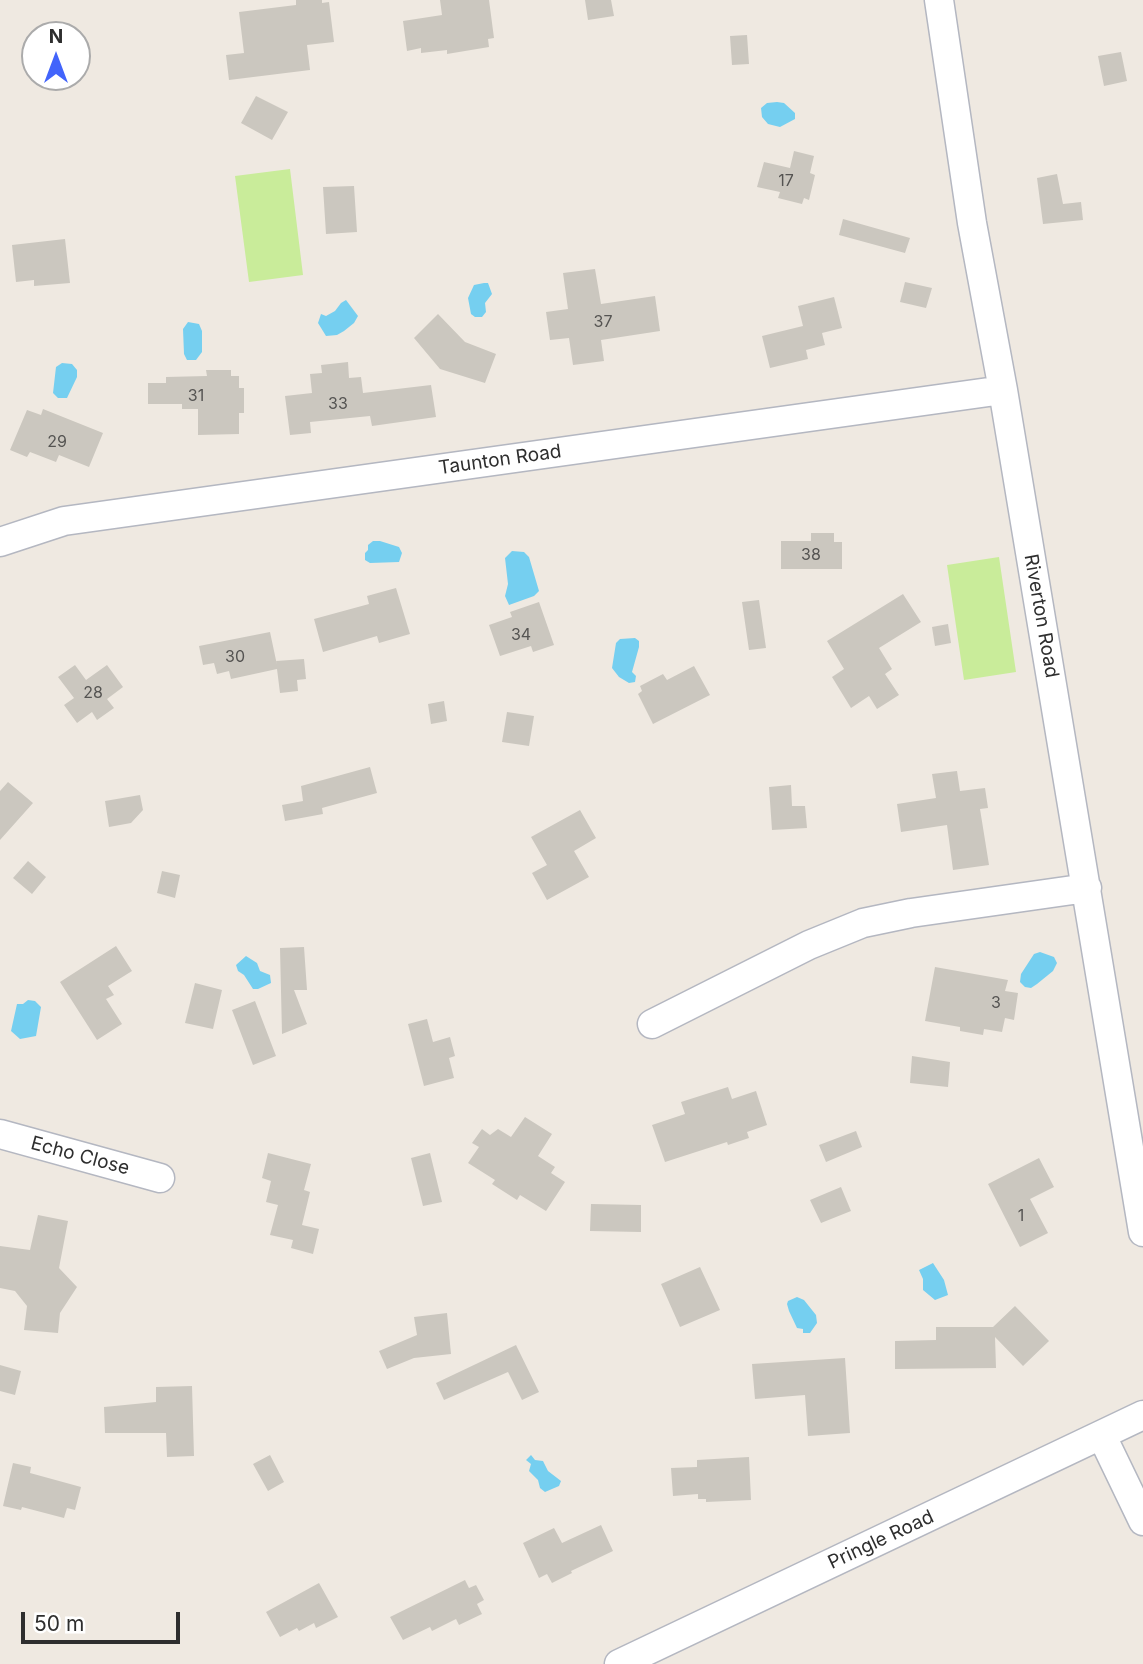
<!DOCTYPE html>
<style>
body{margin:0}
#map{position:relative;width:1143px;height:1664px;overflow:hidden;background:#efe9e1;font-family:Inter,sans-serif}
canvas{display:block}
.north{position:absolute;left:21px;top:21px;width:70px;height:70px;box-sizing:border-box;background:#fff;border:2px solid #ababab;border-radius:50%;rotate:0deg;font-size:19px;font-weight:700;line-height:28px;text-align:center;color:#2e2e2e}
.north::after{content:'';display:block;margin:auto;width:24px;height:32px;background:#4264fb;clip-path:polygon(50% 0,100% 100%,50% 72%,0 100%)}
.scale{position:absolute;left:21px;top:1612px;width:159px;height:32px;box-sizing:border-box;border:4px solid #2e2e2e;border-top:0;padding-left:9px;font-size:21px;line-height:24px;white-space:nowrap;color:#2e2e2e;-webkit-text-stroke:5px #fff;paint-order:stroke}
</style>
<div id="map">
<canvas width="1143" height="1664"></canvas>
<div class="north">N</div>
<div class="scale">50 m</div>
</div>
<script>
const c = document.querySelector('canvas').getContext('2d');
c.lineJoin = 'round';
function paint(path, color) { c.fillStyle = color; c.fill(path, 'evenodd'); }
const shape = rows => new Path2D(rows.map(r => 'M' + r).join(''));
function trace(path, color, width, dash) { c.strokeStyle = color; c.lineWidth = width; c.lineCap = dash ? 'butt' : 'round'; c.setLineDash(dash || []); c.stroke(path); }
function label(font, color, halo, rows, align = 'center') {
  c.font = font + ' Inter,sans-serif'; c.lineWidth = 6; c.setLineDash([]); c.textBaseline = 'middle'; c.strokeStyle = halo; c.fillStyle = color; for (const [text, x, y, turn = 0] of rows) {
    c.save(); c.translate(x, y); c.rotate((+turn || 0) * Math.PI / 180); c.textAlign = isNaN(turn) ? turn : align; if (halo) c.strokeText(text, 0, 0); c.fillText(text, 0, 0); c.restore();
  }
}
const pitch = shape([
 [290,169,303,275,249,282,235,176],
 [999,557,1016,672,964,680,947,565]
]);
const water = shape([
 [777,102,784,103,795,113,795,119,780,127,768,124,762,117,761,108,767,103],
 [484,283,488,283,492,294,485,303,486,312,482,317,475,317,471,314,468,298,474,285],
 [346,300,358,316,354,323,344,331,337,335,326,336,318,323,321,314,326,316,335,311,341,303],
 [188,322,199,324,202,331,202,352,196,360,187,360,184,354,183,329],
 [62,363,72,364,77,370,77,377,67,398,58,398,53,393,56,367],
 [373,541,380,541,399,547,402,553,399,562,370,563,365,560,365,553,368,550,368,545],
 [512,551,524,552,529,557,539,591,534,596,509,605,505,596,508,584,505,558],
 [635,638,639,641,639,647,632,672,636,676,635,682,629,683,619,677,612,668,616,643,620,639],
 [1040,952,1054,957,1057,963,1053,971,1037,984,1031,988,1025,987,1020,982,1021,974,1034,954],
 [246,956,257,963,260,971,270,975,271,983,258,989,253,989,244,975,238,971,236,965],
 [28,1000,35,1001,41,1007,36,1036,20,1039,11,1031,17,1004,23,1004],
 [933,1263,944,1280,948,1295,935,1300,923,1290,923,1279,919,1270],
 [797,1297,804,1300,816,1315,817,1323,810,1333,803,1333,803,1329,797,1328,789,1311,787,1304,788,1301],
 [531,1455,535,1460,543,1461,548,1471,561,1481,559,1486,545,1492,540,1488,538,1480,529,1471,531,1464,526,1460]
]);
const building = shape([
 [296,0,322,0,322,3,329,2,334,42,307,45,310,70,229,80,226,55,244,53,239,12,296,5],
 [440,0,489,0,494,38,488,39,489,47,447,54,447,50,421,53,421,48,407,51,403,21,442,15],
 [585,0,611,0,614,16,588,20],
 [747,35,749,64,732,65,730,36],
 [1121,52,1127,81,1104,86,1098,56],
 [256,96,288,112,272,140,241,123],
 [794,151,814,156,810,173,815,175,809,200,804,198,802,204,778,198,780,192,757,187,764,162,790,168],
 [1057,174,1063,204,1081,202,1083,220,1043,224,1037,178],
 [354,186,357,232,326,234,323,187],
 [843,219,910,238,905,253,839,235],
 [65,239,70,283,34,286,34,280,16,282,12,245],
 [595,269,601,304,655,296,660,331,601,340,604,361,573,365,569,338,550,340,546,312,568,309,563,273],
 [905,282,932,288,926,308,900,302],
 [834,297,842,328,822,333,825,345,806,350,808,359,770,368,762,336,803,326,798,306],
 [438,314,465,342,496,354,485,383,440,369,414,338],
 [348,362,349,378,361,377,363,393,431,385,436,417,372,426,370,416,310,422,311,433,290,435,285,396,312,393,310,374,322,373,321,365],
 [206,370,231,370,231,376,239,376,239,388,244,388,244,413,239,413,239,434,198,435,198,409,182,409,182,404,148,404,148,383,166,383,166,377,207,376],
 [43,409,103,433,89,467,59,455,56,462,30,452,27,457,10,450,27,410,41,415],
 [811,533,834,533,834,542,842,542,842,569,781,569,781,541,811,541],
 [396,588,410,634,379,643,377,636,323,652,314,619,369,604,367,596],
 [903,594,921,622,879,648,892,669,885,674,899,695,877,709,869,696,851,708,832,677,844,669,827,641],
 [759,600,766,648,749,650,742,602],
 [539,602,554,645,533,652,531,646,500,656,489,625,512,617,510,612],
 [948,624,951,643,935,646,932,627],
 [270,632,277,665,276,661,304,659,306,679,297,680,298,691,280,693,277,669,231,679,229,671,217,674,214,663,203,665,199,646],
 [75,665,86,680,107,665,123,687,107,699,114,708,97,720,92,712,77,723,64,705,74,698,58,677],
 [694,666,710,695,653,724,638,694,642,691,640,686,663,674,667,680],
 [444,701,447,721,431,724,428,704],
 [507,712,534,716,529,746,502,742],
 [370,767,377,793,322,808,323,814,285,821,282,805,303,801,301,786],
 [957,771,960,791,985,788,988,808,980,809,989,865,953,870,947,825,901,832,897,804,936,798,932,774],
 [8,782,33,803,0,840,0,791],
 [791,785,792,806,805,806,807,828,772,830,769,787],
 [140,795,143,810,131,823,109,827,105,801],
 [580,810,596,838,574,851,589,877,547,900,532,873,547,865,531,837],
 [28,861,46,877,32,894,13,878],
 [162,871,180,875,175,898,157,893],
 [116,946,132,971,108,986,114,995,106,999,122,1024,97,1040,60,982],
 [304,947,307,990,294,990,307,1024,282,1034,280,948],
 [935,967,1008,980,1005,991,1018,993,1014,1020,1005,1018,1002,1032,984,1029,983,1035,960,1031,960,1027,925,1021],
 [195,983,222,990,213,1029,185,1023],
 [255,1001,276,1056,253,1065,232,1010],
 [427,1019,433,1042,450,1037,455,1056,449,1058,454,1078,424,1086,408,1024],
 [912,1056,950,1062,948,1087,910,1083],
 [728,1087,732,1099,756,1091,767,1125,747,1132,749,1138,728,1145,727,1142,665,1162,652,1125,685,1114,681,1102],
 [525,1117,552,1134,538,1156,555,1167,551,1173,565,1182,546,1211,520,1195,517,1200,492,1184,495,1180,468,1163,479,1147,472,1143,482,1129,490,1135,498,1129,511,1137],
 [856,1131,862,1147,826,1162,819,1145],
 [268,1153,311,1164,304,1190,310,1192,302,1225,319,1229,313,1254,291,1248,293,1240,270,1235,278,1205,266,1202,271,1181,262,1178],
 [430,1153,442,1202,423,1206,411,1158],
 [1039,1158,1054,1187,1030,1199,1048,1233,1020,1247,988,1184],
 [841,1187,851,1211,821,1223,810,1200],
 [591,1204,641,1205,641,1232,590,1231],
 [38,1215,68,1221,59,1268,77,1287,60,1313,58,1333,24,1330,27,1306,15,1291,0,1288,0,1246,30,1250],
 [700,1267,720,1310,680,1327,661,1284],
 [1015,1306,1049,1341,1023,1366,995,1337,996,1368,895,1369,895,1341,936,1340,936,1327,993,1327],
 [447,1313,451,1354,414,1358,387,1369,379,1351,417,1335,414,1317],
 [516,1345,539,1392,522,1400,508,1372,444,1400,436,1383],
 [845,1358,850,1433,808,1436,805,1395,755,1399,752,1364],
 [0,1365,21,1371,15,1395,0,1391],
 [192,1386,194,1456,167,1457,166,1433,105,1433,104,1407,156,1402,156,1387],
 [270,1455,284,1482,268,1491,253,1464],
 [749,1457,751,1500,706,1502,706,1499,698,1499,698,1494,673,1496,671,1468,697,1467,697,1460],
 [13,1463,31,1467,30,1473,81,1487,75,1510,67,1508,64,1518,22,1507,21,1510,3,1506],
 [601,1525,613,1551,571,1571,572,1573,552,1583,547,1574,539,1578,523,1543,554,1528,562,1543],
 [465,1580,469,1588,476,1585,484,1600,477,1604,482,1614,459,1625,456,1619,432,1631,430,1627,403,1640,390,1617],
 [319,1583,338,1617,316,1628,314,1623,299,1631,297,1628,280,1637,266,1612]
]);
const minor = shape([
 [939,0,972,223,1003,390,1143,1232],
 [0,542,64,521,1003,390],
 [652,1024,809,945,863,923,911,913,1087,888],
 [0,1134,160,1178],
 [1102,1436,1143,1521],
 [619,1664,1143,1415]
]);
const numberNames = [
 ["17",786,181],
 ["37",603,322],
 ["31",196,396],
 ["33",338,404],
 ["29",57,442],
 ["38",811,555],
 ["34",521,635],
 ["30",235,657],
 ["28",93,693],
 ["3",996,1003],
 ["1",1021,1216]
];
const streetNames = [
 ["Taunton Road",500,460,-8],
 ["Riverton Road",1041,616,80],
 ["Echo Close",80,1156,15],
 ["Pringle Road",881,1540,-25]
];
paint(pitch, '#c9ec9a');
paint(water, '#75cff0');
paint(building, '#cbc7bf');
trace(minor, '#b4b7c1', 31);
trace(minor, '#fff', 28);
label('16px', '#555452', null, numberNames);
label('19px', '#2e2e2e', '#fff', streetNames);
</script>
